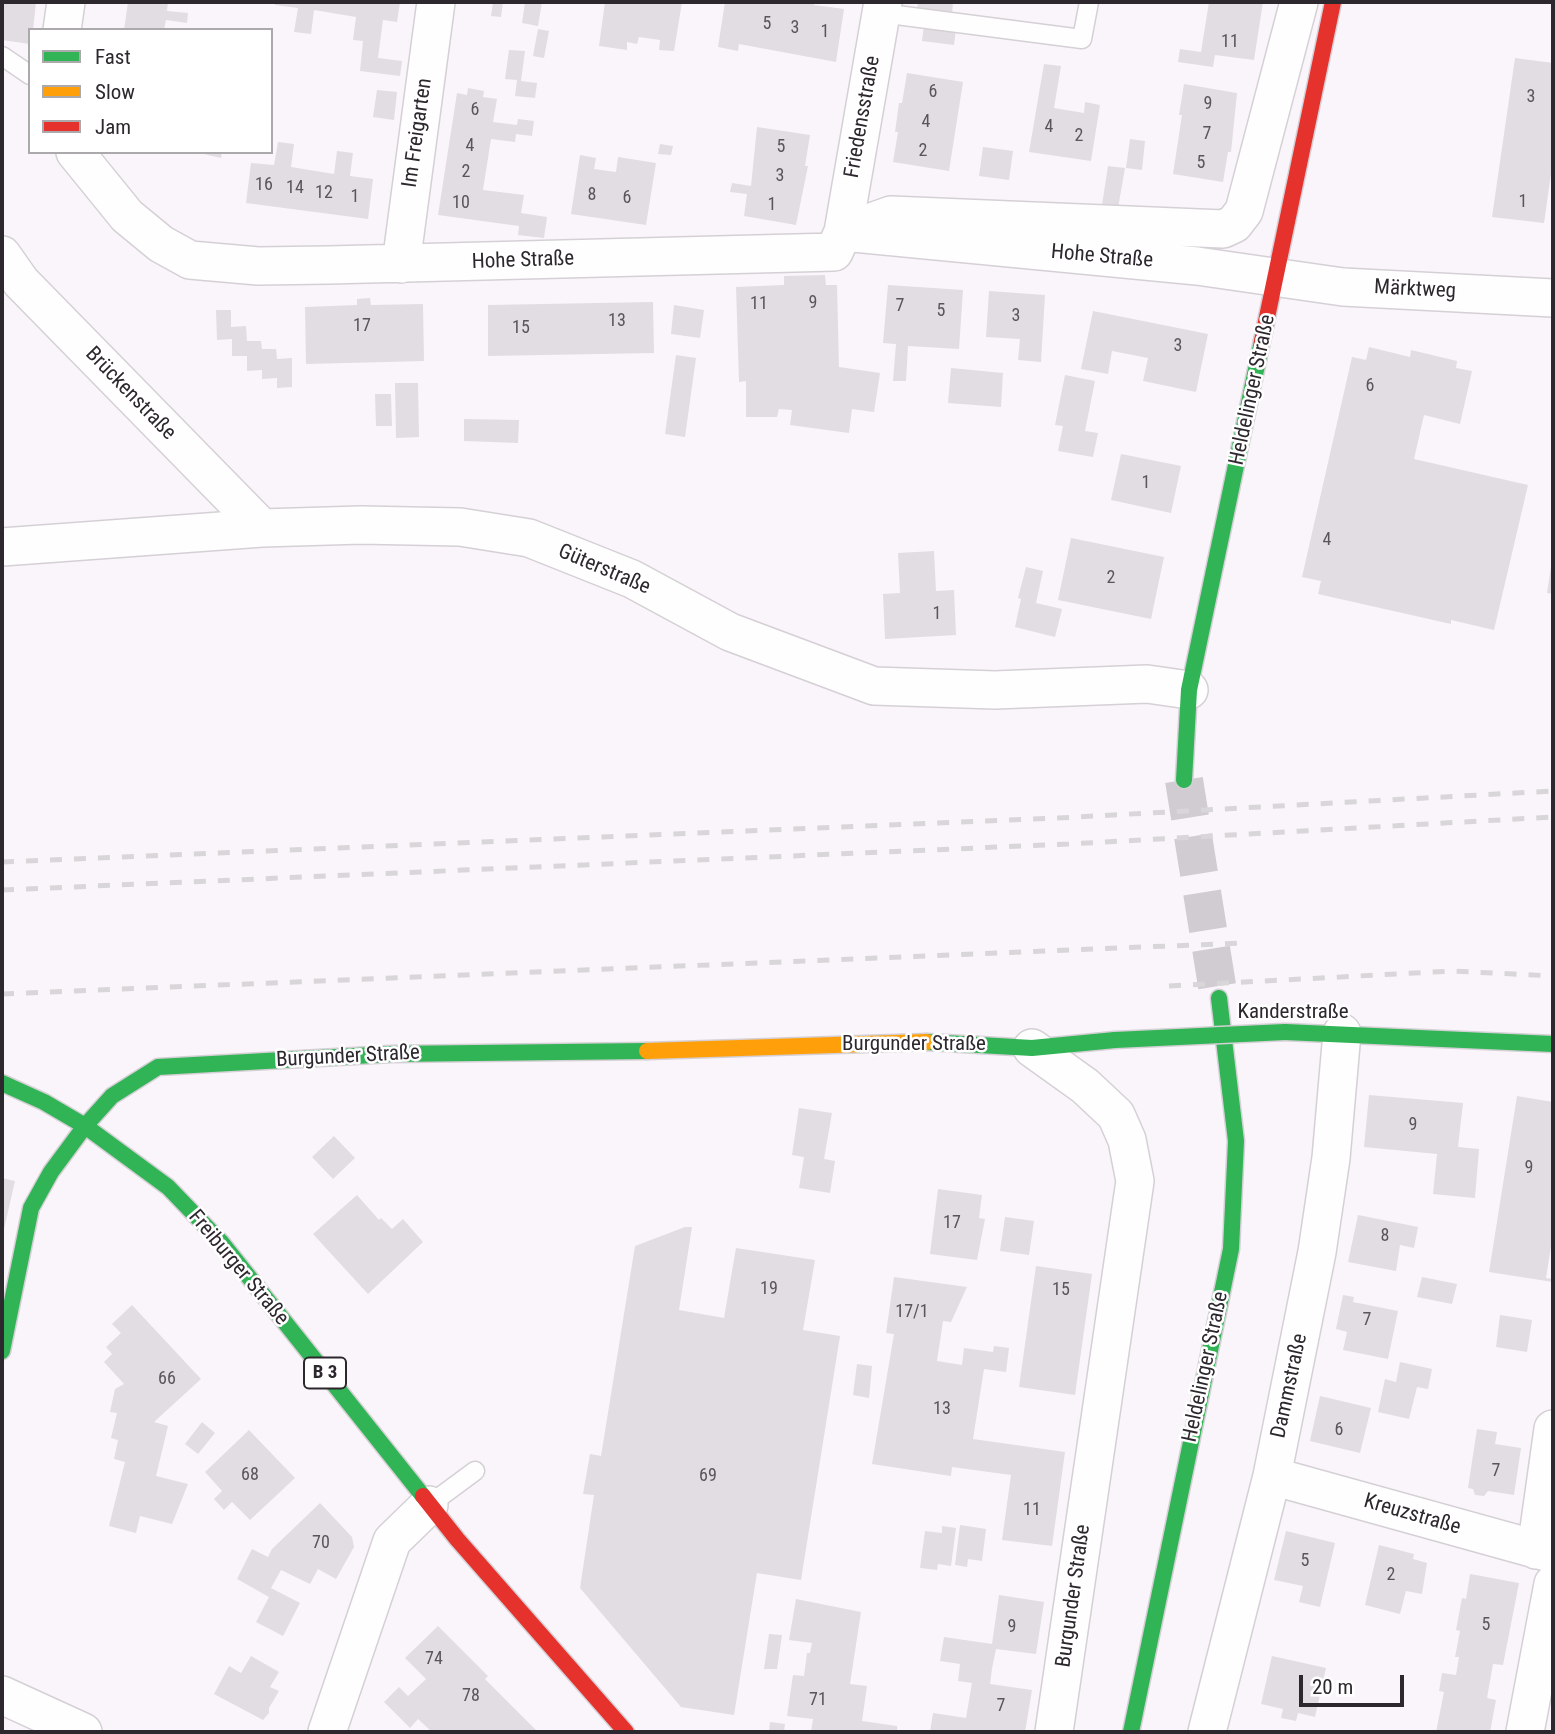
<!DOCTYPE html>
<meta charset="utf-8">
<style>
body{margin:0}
#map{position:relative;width:1555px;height:1734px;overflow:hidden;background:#faf5fa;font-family:"Roboto Condensed",sans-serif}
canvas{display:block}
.frame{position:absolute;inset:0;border:4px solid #2d272e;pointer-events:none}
.legend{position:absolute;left:28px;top:28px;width:245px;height:126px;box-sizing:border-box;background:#fff;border:2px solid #aba9ab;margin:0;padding:9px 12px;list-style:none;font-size:21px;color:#2d272e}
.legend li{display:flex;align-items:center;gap:14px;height:35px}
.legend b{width:35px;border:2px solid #aba9ab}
.scale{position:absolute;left:1299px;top:1675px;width:105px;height:32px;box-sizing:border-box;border:4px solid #2d272e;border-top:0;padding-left:9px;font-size:21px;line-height:24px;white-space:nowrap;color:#2d272e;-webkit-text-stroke:5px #fff;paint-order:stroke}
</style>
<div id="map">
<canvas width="1555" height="1734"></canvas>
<div class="frame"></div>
<ul class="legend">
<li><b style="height:9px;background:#30b455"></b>Fast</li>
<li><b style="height:9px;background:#ff9f0a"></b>Slow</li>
<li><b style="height:9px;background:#e5322d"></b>Jam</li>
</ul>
<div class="scale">20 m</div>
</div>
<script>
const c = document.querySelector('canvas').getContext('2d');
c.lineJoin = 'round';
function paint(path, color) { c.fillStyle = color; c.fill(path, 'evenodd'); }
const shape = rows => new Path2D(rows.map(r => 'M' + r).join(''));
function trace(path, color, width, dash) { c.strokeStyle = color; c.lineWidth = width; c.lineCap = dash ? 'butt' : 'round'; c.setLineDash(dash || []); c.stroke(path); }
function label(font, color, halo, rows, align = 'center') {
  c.font = font + ' "Roboto Condensed",sans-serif'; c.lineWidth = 5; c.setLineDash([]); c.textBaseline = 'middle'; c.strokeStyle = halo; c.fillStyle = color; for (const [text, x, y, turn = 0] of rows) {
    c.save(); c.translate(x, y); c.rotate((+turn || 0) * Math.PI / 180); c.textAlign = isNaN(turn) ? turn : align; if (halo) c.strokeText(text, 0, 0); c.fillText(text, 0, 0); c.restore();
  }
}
const building = shape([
 [2,2,36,2,33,30,30,30,30,44,2,40,4,25,2,24],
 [128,2,168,2,167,11,188,13,187,23,166,20,164,30,124,30],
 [275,2,400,2,397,22,383,20,378,58,402,61,400,76,360,71,363,41,353,40,356,17,314,10,311,34,294,32,298,8,275,5],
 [493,2,503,2,501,17,491,16],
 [525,2,542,2,538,26,522,23],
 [605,2,682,2,674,51,659,50,660,40,639,37,637,44,627,42,627,50,599,46],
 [725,2,814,2,814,5,844,9,836,62,739,44,738,51,718,47],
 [918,2,953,2,952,14,917,10],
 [1209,2,1263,2,1254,60,1215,55,1213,67,1178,62,1180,49,1201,52],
 [924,25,956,29,954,45,922,41],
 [538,29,549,31,544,58,533,56],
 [509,50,525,51,521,81,537,83,535,98,515,96,517,80,505,79],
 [1515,58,1553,63,1553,160,1544,223,1492,217],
 [1044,64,1061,66,1054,108,1084,113,1085,102,1100,105,1091,161,1029,152],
 [907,73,963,82,949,171,893,162,898,132,895,132,899,103,902,103],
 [1184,84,1237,93,1231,152,1228,152,1223,182,1173,174,1182,115,1179,115],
 [468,88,484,91,483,97,497,99,493,122,517,125,518,119,534,121,532,136,516,134,515,142,491,139,483,190,524,195,521,213,547,217,544,238,518,235,519,226,438,215,457,93,467,95],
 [377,90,397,92,394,120,373,117],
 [757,127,810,135,805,166,808,166,796,225,744,216,747,194,730,192,732,183,751,186],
 [1130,139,1145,141,1142,170,1126,168],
 [278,142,294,144,291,167,334,174,337,151,353,153,350,176,373,179,368,219,246,203,251,163,274,165],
 [660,144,673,146,671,155,658,154],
 [983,147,1013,151,1009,180,979,176],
 [195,152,222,152,221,158],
 [580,155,596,158,594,169,616,172,618,157,656,163,646,225,571,214],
 [1108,166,1125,168,1118,208,1102,205],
 [825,275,826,285,837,285,839,367,880,373,874,412,852,409,849,433,790,425,792,410,779,409,777,417,746,417,746,381,739,382,736,287,784,285,784,276],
 [888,285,963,290,959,349,908,346,906,381,893,381,896,344,883,343],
 [989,291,1045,295,1041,362,1018,360,1020,339,986,337],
 [370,298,371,305,423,304,424,361,306,364,305,307,357,305,357,299],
 [653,302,654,353,488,356,488,305],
 [674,305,704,310,700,338,671,334],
 [216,310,231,310,231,327,246,326,247,341,261,341,262,349,276,349,277,359,292,358,292,387,277,388,277,378,262,379,262,370,247,371,247,356,232,356,232,339,217,340],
 [1093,311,1208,334,1196,392,1143,381,1148,358,1112,351,1108,374,1081,369],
 [1369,347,1410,357,1411,350,1457,361,1456,368,1472,371,1460,424,1424,415,1414,459,1528,485,1494,630,1451,620,1451,624,1318,594,1321,581,1302,577,1352,357,1366,360],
 [676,355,696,358,685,437,665,434],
 [951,368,1003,373,1001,407,948,403],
 [1065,375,1095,381,1085,431,1098,433,1093,457,1058,451,1063,426,1055,425],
 [395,383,418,383,419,437,396,438],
 [375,394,391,394,392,426,376,426],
 [464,419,519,420,518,443,464,441],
 [1121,454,1181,466,1171,513,1111,500],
 [1071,538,1164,557,1151,619,1058,600],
 [934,551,936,591,954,590,956,635,885,639,883,594,900,593,898,553],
 [1552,560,1553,560,1553,594,1547,593],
 [1026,567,1043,571,1036,603,1062,609,1055,637,1015,627,1021,599,1018,598],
 [1369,1095,1463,1103,1458,1147,1479,1149,1475,1198,1433,1194,1437,1154,1364,1147],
 [1517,1096,1553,1102,1553,1234,1546,1278,1553,1279,1553,1282,1489,1272],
 [799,1108,832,1113,824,1159,835,1161,830,1193,799,1188,804,1157,792,1155],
 [334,1136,355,1158,333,1179,312,1157],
 [2,1178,15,1181,4,1229,2,1228],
 [938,1189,982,1195,979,1218,985,1219,977,1260,930,1254],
 [357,1195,379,1220,381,1218,392,1229,403,1219,423,1242,368,1294,313,1234],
 [1358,1215,1418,1227,1414,1248,1400,1245,1396,1271,1348,1262],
 [1005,1217,1034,1221,1029,1255,1000,1251],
 [685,1227,692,1227,679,1310,724,1318,736,1248,815,1260,803,1330,840,1336,801,1580,757,1573,734,1715,681,1707,580,1588,594,1495,583,1494,590,1454,601,1456,635,1246],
 [1036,1266,1092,1274,1075,1395,1019,1387],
 [894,1277,967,1287,951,1322,943,1321,937,1361,962,1365,964,1348,993,1352,994,1346,1009,1348,1006,1372,984,1369,973,1439,1065,1452,1052,1546,1002,1540,1011,1475,952,1467,951,1476,872,1464,894,1334,886,1333],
 [1422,1277,1457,1284,1452,1304,1417,1297],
 [1343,1295,1354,1297,1353,1302,1398,1311,1388,1359,1343,1350,1347,1332,1336,1329],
 [132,1305,201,1379,154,1422,168,1426,156,1476,188,1484,172,1524,140,1516,136,1533,109,1526,125,1462,114,1459,118,1440,111,1438,117,1413,110,1412,115,1389,124,1384,104,1362,112,1354,106,1347,121,1333,112,1324],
 [1500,1315,1532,1320,1527,1352,1496,1347],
 [1400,1362,1432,1369,1428,1389,1417,1387,1409,1419,1378,1412,1385,1379,1396,1382],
 [857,1364,872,1366,869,1398,853,1395],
 [1320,1396,1371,1408,1360,1453,1310,1441],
 [202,1422,215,1433,198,1454,185,1444],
 [1477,1429,1497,1432,1495,1444,1521,1448,1514,1495,1488,1491,1484,1496,1475,1495,1473,1489,1468,1488],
 [249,1430,295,1478,250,1520,232,1502,224,1510,214,1499,222,1491,205,1472],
 [320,1503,352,1537,354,1547,336,1579,318,1569,310,1584,281,1570,271,1588,300,1603,283,1636,256,1622,269,1597,237,1579,252,1549,268,1557,272,1549],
 [960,1525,986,1529,982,1561,968,1559,967,1567,955,1565],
 [942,1526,956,1528,951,1566,938,1564,937,1570,920,1568,925,1531,942,1533],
 [1286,1531,1335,1543,1320,1607,1299,1602,1303,1586,1274,1580],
 [1379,1545,1414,1554,1413,1559,1427,1563,1422,1594,1406,1591,1400,1614,1365,1605],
 [1470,1574,1519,1583,1503,1665,1493,1664,1487,1698,1496,1700,1490,1732,1436,1732,1444,1692,1439,1691,1442,1673,1456,1675,1459,1657,1455,1657,1460,1631,1456,1630,1462,1598,1466,1599],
 [999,1595,1044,1602,1036,1654,996,1649,992,1669,990,1684,1032,1690,1025,1732,930,1732,933,1713,966,1718,972,1683,958,1681,960,1664,940,1661,944,1637,992,1644],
 [796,1599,861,1612,850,1684,867,1686,862,1721,897,1726,897,1732,811,1732,813,1719,787,1716,793,1675,804,1676,807,1653,810,1653,812,1643,789,1640],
 [438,1626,488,1676,485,1679,538,1732,432,1732,418,1719,410,1728,384,1702,399,1687,408,1696,426,1679,405,1658],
 [769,1634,782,1635,777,1669,764,1669],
 [251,1656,279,1672,270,1687,279,1691,269,1708,269,1713,263,1720,214,1694,229,1666,241,1673],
 [1272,1656,1326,1668,1315,1717,1298,1713,1296,1721,1281,1718,1283,1709,1261,1704],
 [770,1722,785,1724,784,1732,769,1732]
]);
const secondaryTunnel = shape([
 [1184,780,1219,998]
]);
const lane = shape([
 [881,13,1082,39,1089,2],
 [2,56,30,75],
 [429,1505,475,1471]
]);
const street = shape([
 [883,2,843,232,891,215,1223,229,1234,224,1244,211,1299,2],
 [62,30,66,2],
 [75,152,127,216,161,244,190,260,258,266,329,265,834,252,843,232,1197,266,1343,287,1553,298],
 [2,255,21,282,262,528],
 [401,264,436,2],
 [2,547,262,528,361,525,460,527,529,538,632,579,730,632,874,686,995,690,1147,684,1189,690],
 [1032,1048,1085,1086,1116,1115,1127,1140,1135,1181,1054,1732],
 [1272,1476,1553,1554],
 [1536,1550,1553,1429],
 [2,1695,83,1732],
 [327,1732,392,1541,429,1505],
 [1207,1732,1272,1476,1317,1252,1331,1158,1342,1033],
 [1525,1732,1553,1584]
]);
const fast = shape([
 [1184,780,1189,690,1262,341],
 [1285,1032,1553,1044],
 [927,1042,1032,1048,1115,1040],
 [2,1083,44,1102,85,1126,168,1187,221,1242,423,1496],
 [2,1351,31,1208,51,1172,85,1126,112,1096,158,1067,391,1054,647,1051],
 [1131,1732,1231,1249,1236,1141,1219,998]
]);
const slow = shape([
 [647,1051,927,1042]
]);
const jam = shape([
 [1262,341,1333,2],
 [423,1496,457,1539,626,1732]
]);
const rail = shape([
 [2,862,1058,818,1553,791],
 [2,890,1069,844,1553,817],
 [1169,986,1453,971,1553,976],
 [2,994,1241,943]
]);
const fastBridge = shape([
 [1115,1040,1285,1032]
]);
const numberNames = [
 ["5",767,24],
 ["3",795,28],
 ["1",825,32],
 ["11",1230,42],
 ["6",933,92],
 ["3",1531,97],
 ["9",1208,104],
 ["6",475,110],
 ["4",926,122],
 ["4",1049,127],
 ["7",1207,134],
 ["2",1079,136],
 ["4",470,146],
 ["5",781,147],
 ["2",923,151],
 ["5",1201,163],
 ["2",466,172],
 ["3",780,176],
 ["16",264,185],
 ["14",295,188],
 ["12",324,193],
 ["8",592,195],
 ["1",355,197],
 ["6",627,198],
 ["1",1523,202],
 ["10",461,203],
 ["1",772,205],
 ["9",813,303],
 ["11",759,304],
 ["7",900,306],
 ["5",941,311],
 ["3",1016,316],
 ["13",617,321],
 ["17",362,326],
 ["15",521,328],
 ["3",1178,346],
 ["6",1370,386],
 ["1",1146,483],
 ["4",1327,540],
 ["2",1111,578],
 ["1",937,614],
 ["9",1413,1125],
 ["9",1529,1168],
 ["17",952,1223],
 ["8",1385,1236],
 ["19",769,1289],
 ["15",1061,1290],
 ["17/1",912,1312],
 ["7",1367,1320],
 ["66",167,1379],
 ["13",942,1409],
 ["6",1339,1430],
 ["7",1496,1471],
 ["68",250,1475],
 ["69",708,1476],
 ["11",1032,1510],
 ["70",321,1543],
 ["5",1305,1561],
 ["2",1391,1575],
 ["5",1486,1625],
 ["9",1012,1627],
 ["74",434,1659],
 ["78",471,1696],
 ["71",818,1700],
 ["7",1001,1706]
];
const shields = [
 [325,1373,42]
];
const shieldNames = [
 ["B 3",325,1373]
];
const streetNames = [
 ["Friedensstraße",863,117,-80],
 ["Im Freigarten",418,133,-82],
 ["Hohe Straße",1102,257,5],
 ["Hohe Straße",523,261,-2],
 ["Märktweg",1415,290,3],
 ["Heldelinger Straße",1253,390,-78],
 ["Brückenstraße",130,394,46],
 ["Güterstraße",604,570,23],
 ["Kanderstraße",1293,1013],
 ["Burgunder Straße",914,1045],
 ["Burgunder Straße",348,1057,-3],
 ["Freiburger Straße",238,1268,50],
 ["Heldelinger Straße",1206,1367,-78],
 ["Dammstraße",1290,1386,-78],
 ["Kreuzstraße",1412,1515,16],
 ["Burgunder Straße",1074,1596,-82]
];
paint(building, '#e2dde2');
trace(secondaryTunnel, '#d1ccd1', 38, [38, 19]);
trace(lane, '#d5d0d5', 21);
trace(street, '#d5d0d5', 40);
trace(fast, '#d5d0d5', 19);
trace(slow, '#d5d0d5', 19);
trace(jam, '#d5d0d5', 19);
trace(lane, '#fefefe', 18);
trace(street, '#fefefe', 37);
trace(fast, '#30b455', 16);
trace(slow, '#ff9f0a', 16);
trace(jam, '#e5322d', 16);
trace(rail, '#d8d6d8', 5, [12, 12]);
trace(fastBridge, '#d5d0d5', 19, []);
trace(fastBridge, '#30b455', 16);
label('18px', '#5a545b', null, numberNames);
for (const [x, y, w] of shields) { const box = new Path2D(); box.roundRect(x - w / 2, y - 15.5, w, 31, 5); c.fillStyle = '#fff'; c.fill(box); trace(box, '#2d272e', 2); }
label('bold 19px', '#2d272e', null, shieldNames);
label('21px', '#2d272e', '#fff', streetNames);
</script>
